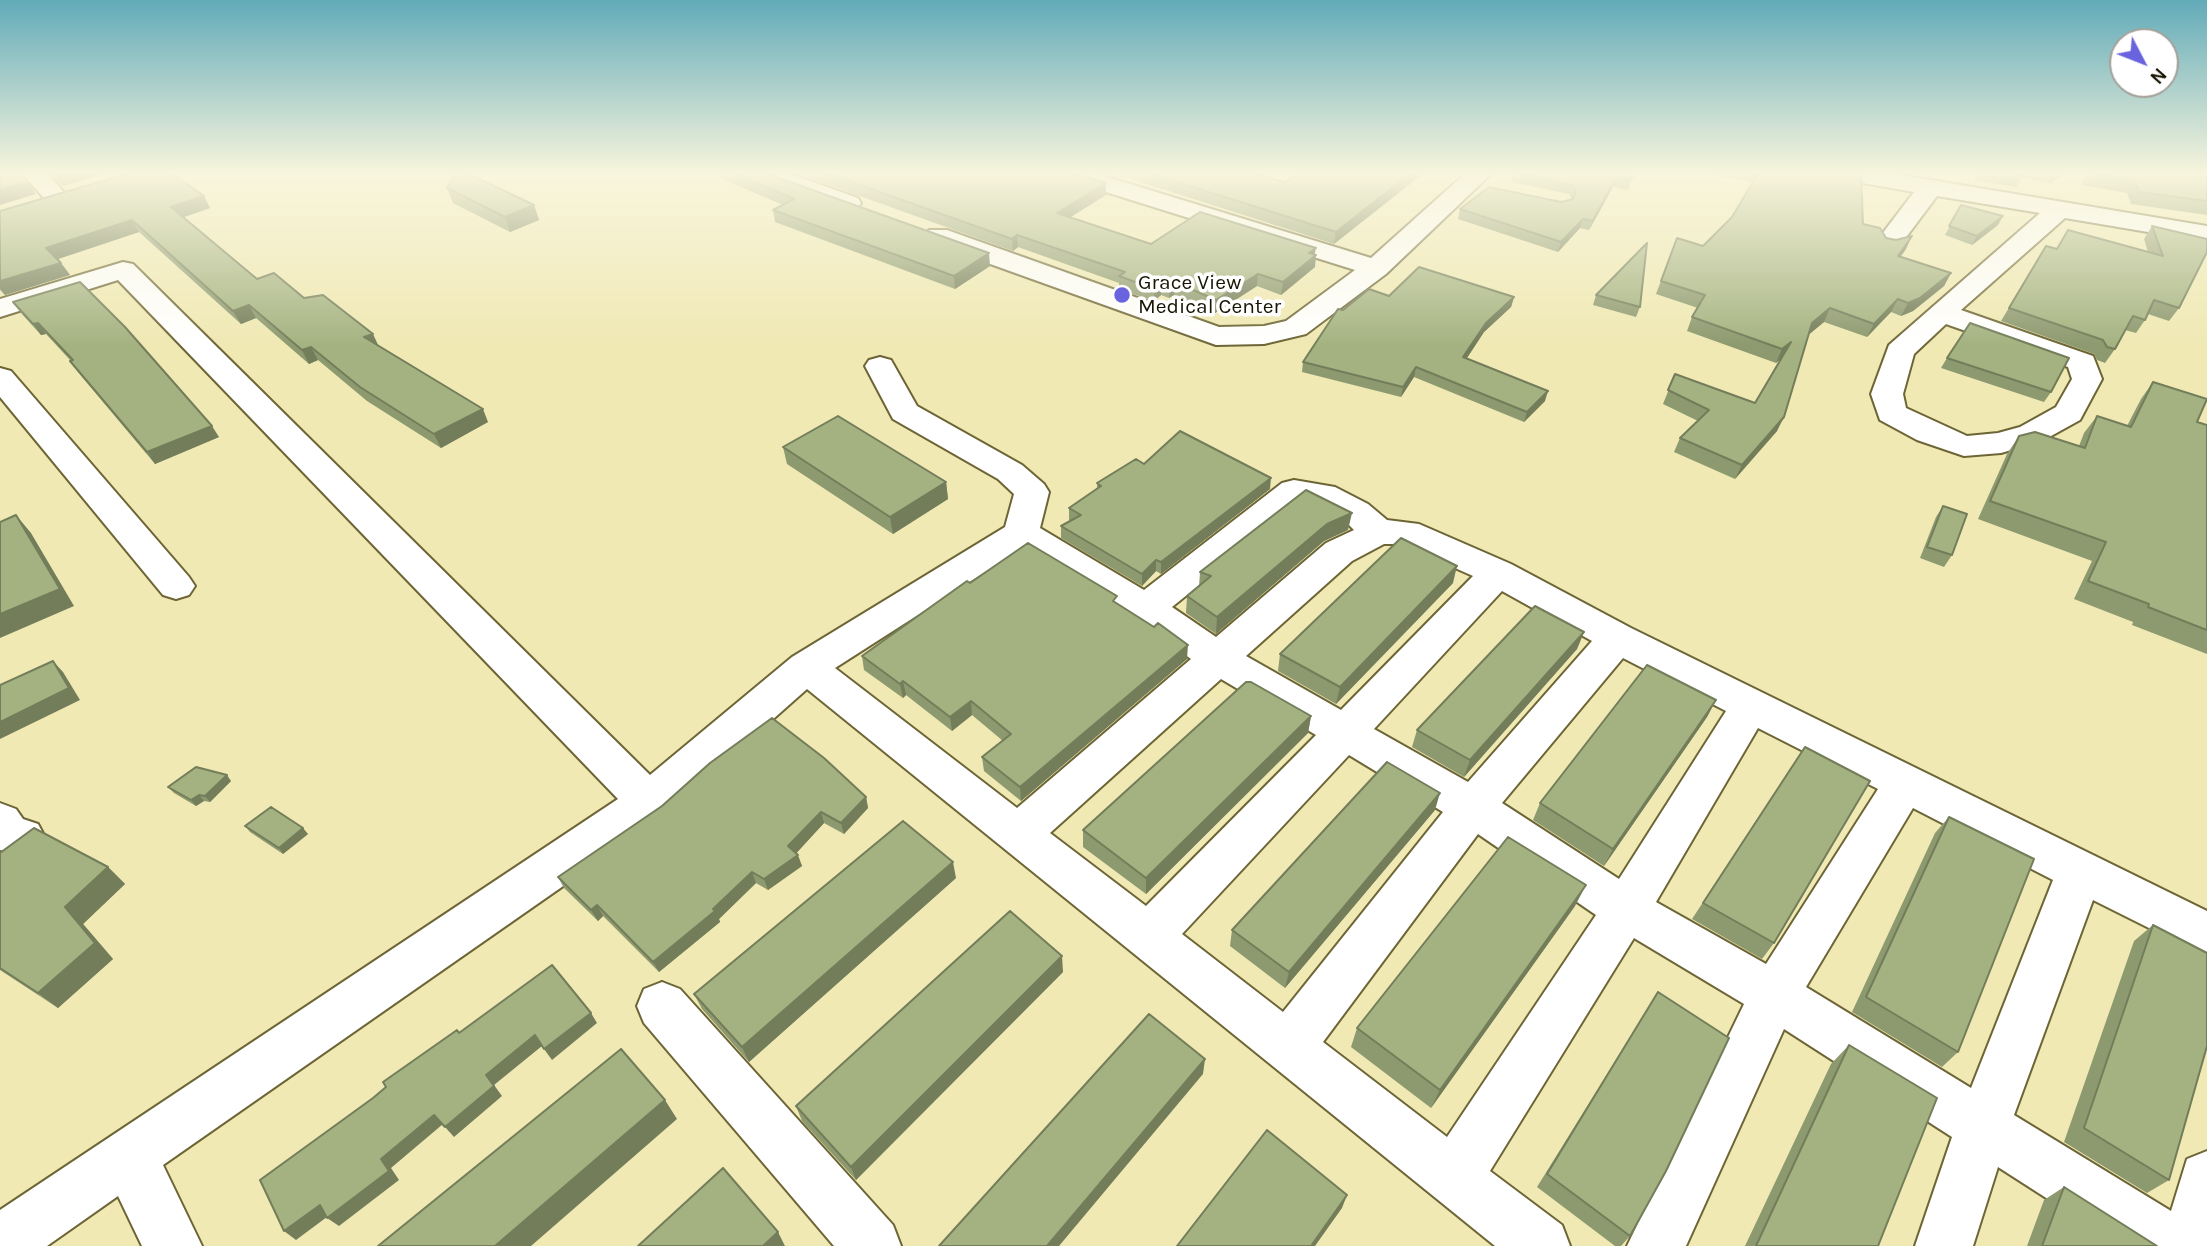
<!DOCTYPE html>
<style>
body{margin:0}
#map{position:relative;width:2207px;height:1246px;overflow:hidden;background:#f0e9b4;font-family:Karla,sans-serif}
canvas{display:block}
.north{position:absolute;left:2109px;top:28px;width:70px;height:70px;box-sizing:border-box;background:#fff;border:2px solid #a3a19a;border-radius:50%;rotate:132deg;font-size:19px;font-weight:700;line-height:28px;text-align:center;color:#181503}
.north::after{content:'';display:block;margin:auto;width:24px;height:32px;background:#6964dd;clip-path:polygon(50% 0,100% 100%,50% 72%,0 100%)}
</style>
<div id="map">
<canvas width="2207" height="1246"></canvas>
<div class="north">N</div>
</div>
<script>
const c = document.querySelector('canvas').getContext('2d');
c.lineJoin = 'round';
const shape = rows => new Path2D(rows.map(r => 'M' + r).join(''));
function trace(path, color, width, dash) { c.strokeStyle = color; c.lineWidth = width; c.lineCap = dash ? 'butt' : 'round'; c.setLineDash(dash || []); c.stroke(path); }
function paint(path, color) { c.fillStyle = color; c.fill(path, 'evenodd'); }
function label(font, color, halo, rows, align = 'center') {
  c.font = font + ' Karla,sans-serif'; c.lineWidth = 7; c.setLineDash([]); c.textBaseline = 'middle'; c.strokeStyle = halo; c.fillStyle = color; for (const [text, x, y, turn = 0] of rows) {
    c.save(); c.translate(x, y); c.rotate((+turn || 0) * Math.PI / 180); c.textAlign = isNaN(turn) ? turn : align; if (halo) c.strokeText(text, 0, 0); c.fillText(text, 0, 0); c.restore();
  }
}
const minor = shape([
 [21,172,46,172,70,199,67,204,58,206,49,204,21,172],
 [750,172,785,172,858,198,861,203,858,208,849,210,840,208,754,177,750,172],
 [1054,172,1091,172,1371,258,1467,172,1493,172,1386,274,1306,334,1264,344,1216,345,929,242,925,236,929,230,947,230,1219,327,1264,326,1286,321,1355,270,1058,177,1054,172],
 [1828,172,1883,172,2207,226,2207,242,2065,218,1961,310,2093,356,2102,379,2080,420,2042,441,2001,453,1964,456,1917,440,1880,420,1871,394,1889,345,2040,213,1937,196,1898,248,1889,250,1880,248,1876,242,1914,192,1840,179,1832,177,1828,172],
 [1946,324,2068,367,2072,379,2056,407,2020,427,1998,433,1967,436,1906,408,1903,394,1914,354,1946,324],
 [123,262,133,264,650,775,792,657,1005,527,1014,494,998,479,893,419,865,366,869,360,880,357,891,360,917,406,1022,465,1044,484,1049,492,1040,528,1144,590,1282,483,1294,480,1335,487,1368,504,1387,520,1419,524,1511,564,1631,628,2207,911,2207,957,2093,900,2014,1115,2171,1211,2187,1159,2207,1151,2207,1246,2121,1246,1998,1167,1973,1246,1915,1246,1952,1137,1784,1029,1686,1246,1627,1246,1744,1004,1634,938,1490,1171,1562,1225,1570,1246,1495,1246,807,689,665,815,163,1165,202,1246,142,1246,118,1196,47,1246,0,1246,0,1210,618,799,118,280,0,317,0,299,123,262],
 [1301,503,1315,505,1344,520,1354,530,1326,543,1216,637,1172,607,1301,503],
 [1384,544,1401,544,1473,576,1341,710,1246,656,1352,561,1384,544],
 [1021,549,1133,617,1191,659,1017,808,835,668,1021,549],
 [1502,591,1592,641,1468,782,1374,729,1502,591],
 [1623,658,1726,711,1619,879,1502,803,1623,658],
 [1221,679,1316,735,1146,906,1050,833,1221,679],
 [1758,728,1878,789,1766,964,1656,902,1758,728],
 [1349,755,1443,812,1283,1012,1182,934,1349,755],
 [1913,808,2053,880,1971,1088,1806,987,1913,808],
 [1478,834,1596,915,1447,1137,1323,1042,1478,834],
 [0,368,11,371,189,577,195,586,189,595,176,599,163,595,0,397,0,368],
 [0,803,16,809,23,819,38,824,45,837,38,850,22,856,0,850,0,803],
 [662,982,680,989,893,1225,901,1246,834,1246,644,1023,637,1006,644,989,662,982]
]);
const wall = shape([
 [46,172,110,172,63,186],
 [721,172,762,172,990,266,955,289,775,222,773,210,783,205,722,179],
 [793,172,1069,172,1106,195,1070,217,1151,244,1315,255,1315,267,1281,295,1257,286,1215,313,1174,295,1169,298,1161,295,1154,301,1119,289,1119,283,1018,247,1013,251],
 [1102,172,1249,172,1284,182,1301,172,1425,172,1334,244,1131,179],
 [1514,172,1634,172,1628,190,1613,187,1589,230,1580,228,1558,252,1458,219,1460,209,1561,202,1572,199,1569,194,1511,182],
 [1713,172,1861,172,1863,224,1906,249,1900,257,1951,273,1944,286,1913,311,1901,316,1891,312,1867,337,1824,322,1809,334,1777,431,1735,479,1674,452,1680,438,1698,421,1663,404,1675,374,1755,403,1781,358,1776,363,1687,331,1692,317,1698,308,1656,294,1677,238,1703,246,1732,217,1753,182,1712,175],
 [1979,172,2065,172,2051,183,2022,178,2016,187,1974,180],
 [2088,172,2207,172,2207,215,2131,204,2127,193,2081,185],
 [447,188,534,205,539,220,510,232,453,203],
 [204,196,210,208,184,217,257,279,304,298,379,346,488,422,441,448,367,401,318,360,309,364,256,318,241,324,139,232,58,259,70,275,5,295,0,290,0,211],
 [1961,205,1998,225,1972,245,1945,235],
 [2152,226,2207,239,2179,308,2169,321,2148,314,2145,320,2136,333,2125,330,2115,349,2105,363,2097,360,2094,354,2001,321,2046,246,2057,249,2148,252,2144,239],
 [1596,295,1640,307,1636,317,1593,305],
 [1514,297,1511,307,1484,332,1467,358,1545,401,1524,422,1414,377,1401,397,1302,372,1303,362,1343,310],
 [13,302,219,437,155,464,78,372,70,361,71,361,46,334,41,335,21,313],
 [1947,358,2051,392,2044,402,1941,368],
 [2153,382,2197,422,2207,425,2207,654,2132,625,2133,622,2074,599,2092,561,1978,519,2007,454,2019,436,2079,446,2084,433,2097,416,2127,426,2141,399],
 [783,447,946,482,948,499,893,534,787,464],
 [1144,464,1270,489,1161,574,1156,571,1142,586,1061,538,1061,526,1071,521,1069,520,1069,508,1097,489,1097,483],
 [1943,506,1952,555,1944,567,1920,558,1936,517],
 [1348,530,1324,541,1216,634,1186,613,1187,596,1199,587,1200,572],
 [970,583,1117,604,1187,659,1021,801,984,771,982,757,1003,741,972,715,952,731,906,695,903,698,864,670,862,656],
 [1453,583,1336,704,1278,671,1280,654],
 [1584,632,1577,649,1464,777,1412,747,1417,730],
 [1716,700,1707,717,1604,866,1533,820,1540,803],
 [1311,716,1308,733,1146,894,1083,847,1083,830],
 [1805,747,1774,943,1762,959,1692,919],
 [231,781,210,802,204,801,196,806,174,793,168,787],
 [866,797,868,808,844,834,824,823,796,853,802,866,768,890,756,883,719,919,720,922,659,972,603,916,598,921,564,888,558,877,662,806],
 [1435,810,1285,988,1230,946,1232,930],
 [1949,817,1958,1052,1942,1067,1852,1012,1935,833],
 [245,826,308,834,283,854,250,832],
 [0,853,108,867,125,884,83,924,113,959,58,1008,0,970],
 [956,878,749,1062,702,1009,694,994],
 [1575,906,1431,1108,1351,1047,1357,1028],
 [2153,925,2169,1180,2147,1193,2064,1142,2134,941],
 [1063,972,856,1180,802,1121,796,1106],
 [1658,992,1630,1236,1621,1246,1615,1246,1537,1187],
 [1849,1045,1878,1246,1745,1246,1831,1064],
 [2064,1187,2157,1246,2027,1246,2044,1200]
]);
const shadedWall = shape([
 [70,172,110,172,63,186,56,176],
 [1412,172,1425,172,1334,244,1336,232],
 [2058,172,2065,172,2051,183],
 [1616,177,1613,187,1589,230,1593,221],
 [28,182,36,194,0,205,0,190],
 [1106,183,1106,195,1058,225,1057,213],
 [204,196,210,208,178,219,171,207],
 [534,205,539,220,510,232,505,217],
 [2003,216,1998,225,1972,245,1977,236],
 [1583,219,1580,228,1558,252,1561,242],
 [132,220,139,232,55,260,46,248],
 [1017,235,1018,247,1013,251,1012,239],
 [1912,236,1906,249,1892,269,1898,256],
 [1316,248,1314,257,1316,255,1315,267,1281,295,1283,282,1309,253],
 [989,253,990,266,955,289,954,276],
 [61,263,70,275,5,295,0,288,0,281],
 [1951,273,1944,286,1913,311,1901,316,1908,303],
 [1258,274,1257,286,1215,313,1216,300],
 [1175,282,1174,295,1169,298,1170,286],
 [1161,283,1161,295,1154,301,1154,289],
 [1514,297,1511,307,1484,332,1461,367,1463,357,1486,323],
 [1898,299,1891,312,1867,337,1874,324],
 [249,305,256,318,241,324,233,311],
 [1830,308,1824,322,1806,337,1812,323],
 [38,323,46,334,41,335,33,324],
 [373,334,379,347,364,337],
 [1791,342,1784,356,1776,363,1782,349],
 [311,347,318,360,309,364,302,350],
 [1416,367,1414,377,1401,397,1403,387],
 [1548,391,1545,401,1524,422,1527,412],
 [483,409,488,422,441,448,434,434],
 [1784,417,1777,431,1735,479,1742,465],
 [212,426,219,437,155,464,147,452],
 [1271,478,1270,489,1161,574,1161,562],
 [946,482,948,499,893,534,890,517],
 [1352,513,1348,530,1324,541,1216,634,1217,617,1327,524],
 [16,515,31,533,74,606,0,638,0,614],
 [1156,560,1156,571,1142,586,1142,574],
 [1457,566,1453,583,1336,704,1340,687],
 [1584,632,1577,649,1464,777,1470,760],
 [1188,645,1187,659,1021,801,1020,787],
 [53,661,63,672,80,700,0,739,0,722],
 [903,681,906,695,903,698,900,684],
 [1716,700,1707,717,1604,866,1613,849],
 [971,701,972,715,952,731,950,717],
 [1311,716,1308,733,1146,894,1146,878],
 [227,775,231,781,210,802,205,796],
 [1440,793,1435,810,1285,988,1289,972],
 [199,795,204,801,196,806,191,800],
 [866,797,868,808,844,834,841,823],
 [821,812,824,823,792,858,788,846],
 [303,828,308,834,283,854,279,848],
 [798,855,802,866,768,890,764,879],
 [953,862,956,878,749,1062,742,1047],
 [108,867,125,884,83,924,113,959,58,1008,38,993,65,907],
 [752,872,756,883,719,919,720,922,659,972,653,962,713,909],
 [1586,885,1575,906,1431,1108,1440,1090],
 [597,905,603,916,598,921,591,910],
 [1062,956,1063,972,856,1180,851,1167],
 [591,1013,597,1023,552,1060,544,1049],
 [535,1035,542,1046,494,1085,502,1096,454,1137,445,1127,486,1075],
 [1205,1059,1203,1074,1059,1246,1047,1246],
 [665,1100,677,1119,531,1246,495,1246],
 [434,1115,443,1124,391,1168,399,1180,339,1226,327,1218,381,1159],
 [1347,1195,1342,1208,1315,1246,1311,1246],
 [320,1205,331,1214,296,1240,284,1231],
 [778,1232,785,1246,763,1246]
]);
const building = shape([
 [0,172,20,172,28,182,0,190,0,172],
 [52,172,70,172,56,176,52,172],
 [133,172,170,172,204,196,171,207,257,279,274,273,304,298,323,295,373,334,364,337,483,409,434,434,360,387,311,347,302,350,249,305,233,311,132,220,46,248,61,263,0,281,0,211,133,172],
 [455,172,465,172,534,205,505,217,447,188,455,172],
 [731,172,762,172,989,253,954,276,773,210,794,199,731,172],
 [823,172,1069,172,1106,183,1057,213,1151,244,1200,212,1316,248,1309,253,1316,255,1283,282,1258,274,1216,300,1175,282,1170,286,1161,283,1154,289,1119,276,1125,272,1017,235,1012,239,823,172],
 [1145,172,1249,172,1284,182,1301,172,1412,172,1336,232,1145,172],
 [1514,172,1634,172,1631,180,1616,177,1593,221,1583,219,1561,242,1460,209,1489,187,1561,202,1573,199,1576,191,1571,185,1514,172],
 [1759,172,1861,172,1863,224,1880,228,1886,238,1896,240,1912,236,1898,256,1951,273,1920,298,1908,303,1898,299,1874,324,1830,308,1812,323,1784,417,1742,465,1680,438,1709,410,1668,390,1675,374,1755,403,1791,342,1782,349,1692,317,1705,295,1661,281,1677,238,1703,246,1732,217,1759,172],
 [2007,172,2025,172,2023,175,2007,172],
 [2088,172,2207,172,2207,201,2139,192,2135,180,2088,172],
 [1961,205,2003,216,1977,236,1949,226,1961,205],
 [2152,226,2207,239,2207,252,2179,308,2154,300,2145,320,2133,316,2115,349,2107,347,2103,340,2009,308,2046,246,2057,249,2068,230,2163,256,2152,226],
 [1647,243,1640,307,1596,295,1647,243],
 [1419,267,1514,297,1486,323,1463,357,1548,391,1527,412,1416,367,1403,387,1303,362,1338,309,1343,310,1369,289,1389,296,1419,267],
 [80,282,125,327,212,426,147,452,70,361,73,360,38,323,33,324,13,302,80,282],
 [1970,323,2069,358,2051,392,1947,358,1970,323],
 [2153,382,2207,399,2197,422,2207,425,2207,630,2148,607,2149,604,2088,581,2106,542,1990,501,2019,436,2035,432,2085,448,2097,416,2131,427,2153,382],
 [838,416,946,482,890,517,783,447,838,416],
 [1180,431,1271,478,1161,562,1156,560,1142,574,1061,526,1081,515,1069,508,1101,486,1097,483,1136,459,1144,464,1180,431],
 [1306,490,1352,513,1327,524,1217,617,1187,596,1211,576,1200,572,1306,490],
 [1943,506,1967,514,1952,555,1927,547,1943,506],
 [16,515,60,589,0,614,0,522,16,515],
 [1401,538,1457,566,1340,687,1280,654,1401,538],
 [1028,543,1117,596,1113,601,1154,627,1158,623,1188,645,1020,787,982,757,1011,734,971,701,950,717,903,681,900,684,862,656,967,581,970,583,1028,543],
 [1535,606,1584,632,1470,760,1417,730,1535,606],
 [53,661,69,688,0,722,0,685,53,661],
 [1647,665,1716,700,1613,849,1540,803,1647,665],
 [1246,682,1251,682,1311,716,1146,878,1083,830,1246,682],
 [772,718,824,758,866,797,841,823,821,812,788,846,798,855,764,879,752,872,713,909,715,911,653,962,597,905,591,910,558,877,662,806,710,763,772,718],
 [1805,747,1870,781,1774,943,1703,903,1805,747],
 [1387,762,1440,793,1289,972,1232,930,1387,762],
 [196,767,227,775,205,796,199,795,191,800,168,787,196,767],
 [271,807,303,828,279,848,245,826,271,807],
 [1949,817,2034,859,1958,1052,1866,997,1949,817],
 [903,821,953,862,742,1047,694,994,903,821],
 [34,828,108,867,65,907,95,943,38,993,0,968,0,853,34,828],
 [1508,837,1586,885,1440,1090,1357,1028,1508,837],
 [1010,911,1062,956,851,1167,796,1106,1010,911],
 [2153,925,2207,953,2207,1046,2169,1180,2084,1128,2153,925],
 [552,965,591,1013,544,1049,535,1035,486,1075,494,1086,445,1127,434,1115,381,1159,389,1171,327,1218,320,1205,284,1231,260,1180,373,1098,386,1087,383,1082,457,1030,459,1033,552,965],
 [1658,992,1729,1038,1666,1171,1630,1236,1547,1174,1658,992],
 [1149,1014,1205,1059,1047,1246,939,1246,1149,1014],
 [1849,1045,1937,1098,1878,1246,1756,1246,1849,1045],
 [621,1049,665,1100,495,1246,378,1246,621,1049],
 [1267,1130,1347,1195,1311,1246,1177,1246,1267,1130],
 [723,1168,778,1232,763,1246,638,1246,723,1168],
 [2064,1187,2157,1246,2042,1246,2064,1187]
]);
const markers = [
 [1122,295,9,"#6964dd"]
];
const farPoinames = [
 ["Grace View",1138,283],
 ["Medical Center",1138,307]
];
trace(minor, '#6d6535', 4);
paint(minor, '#fff');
paint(wall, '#8d996f');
paint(shadedWall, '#737d5a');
paint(building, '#a4b281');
trace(building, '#737d5a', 2);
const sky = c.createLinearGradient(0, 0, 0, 346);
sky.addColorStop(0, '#62abb9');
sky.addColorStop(0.5, '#f8f5dd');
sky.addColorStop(1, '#f8f5dd00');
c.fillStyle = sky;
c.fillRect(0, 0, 2207, 346);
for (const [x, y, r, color] of markers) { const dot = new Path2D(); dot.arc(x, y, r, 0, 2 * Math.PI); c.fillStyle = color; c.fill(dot); trace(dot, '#fff', 2.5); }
label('21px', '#181503', '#fff', farPoinames, 'left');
</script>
